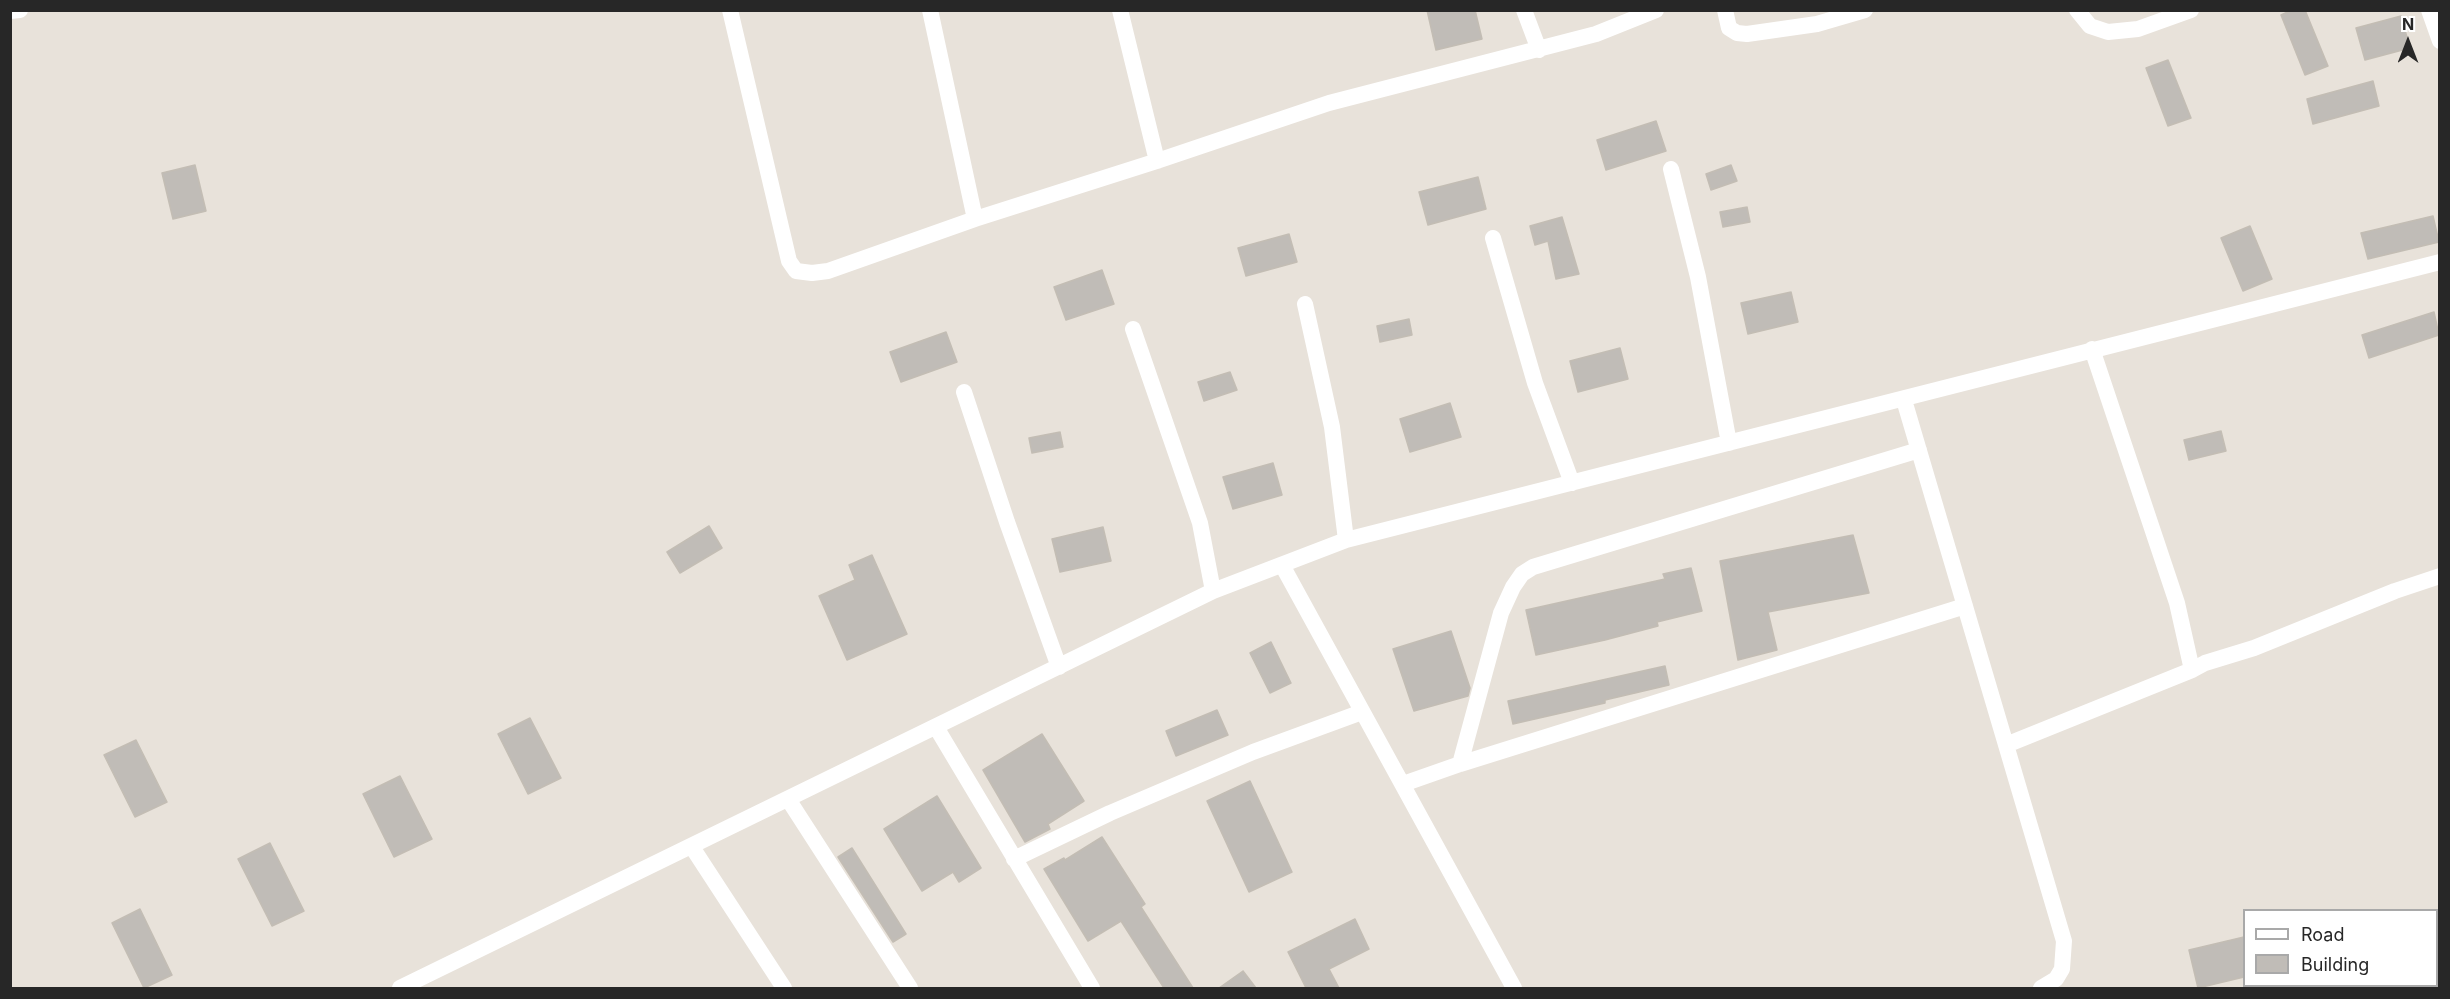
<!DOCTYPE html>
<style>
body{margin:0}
#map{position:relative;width:2450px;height:999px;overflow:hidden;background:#e8e2da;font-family:Inter,sans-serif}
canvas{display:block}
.frame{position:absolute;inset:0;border:12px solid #272727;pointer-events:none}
.legend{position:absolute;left:2243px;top:909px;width:195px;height:78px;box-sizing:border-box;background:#fff;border:2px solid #a9a9a9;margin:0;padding:8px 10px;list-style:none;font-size:18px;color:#272727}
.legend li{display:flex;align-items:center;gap:12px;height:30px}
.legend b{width:30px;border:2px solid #a9a9a9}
.north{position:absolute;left:2378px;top:12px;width:60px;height:60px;-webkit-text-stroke:4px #fff;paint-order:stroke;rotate:0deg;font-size:16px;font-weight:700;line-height:24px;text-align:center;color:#272727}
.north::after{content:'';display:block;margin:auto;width:21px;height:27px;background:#272727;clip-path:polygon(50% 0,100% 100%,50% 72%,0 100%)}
</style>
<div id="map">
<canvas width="2450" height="999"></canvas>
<div class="frame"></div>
<ul class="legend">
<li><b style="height:8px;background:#fff"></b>Road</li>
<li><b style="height:16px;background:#c0bcb7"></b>Building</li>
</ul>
<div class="north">N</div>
</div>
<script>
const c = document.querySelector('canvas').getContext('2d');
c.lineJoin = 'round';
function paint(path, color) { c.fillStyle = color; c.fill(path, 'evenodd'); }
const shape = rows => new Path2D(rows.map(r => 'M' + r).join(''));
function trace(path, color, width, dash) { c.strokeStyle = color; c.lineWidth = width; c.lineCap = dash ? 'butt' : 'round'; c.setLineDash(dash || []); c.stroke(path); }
const building = shape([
 [1427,10,1475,10,1482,39,1436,50,1427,10],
 [2292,10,2305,10,2328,66,2305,75,2281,15,2292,10],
 [2401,16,2410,48,2365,60,2356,28,2401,16],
 [2168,60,2191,118,2168,126,2146,68,2168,60],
 [2373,81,2379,106,2313,124,2307,99,2373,81],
 [1656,121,1666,151,1606,170,1597,140,1656,121],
 [195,165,206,211,173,219,162,173,195,165],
 [1731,165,1737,181,1711,190,1706,174,1731,165],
 [1478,177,1486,209,1428,225,1419,192,1478,177],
 [1747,207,1750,222,1723,227,1720,212,1747,207],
 [2433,216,2439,242,2368,259,2361,233,2433,216],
 [1562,217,1579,274,1556,279,1548,241,1535,245,1530,226,1562,217],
 [2250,226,2272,279,2243,291,2221,238,2250,226],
 [1289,234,1297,262,1246,276,1238,248,1289,234],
 [1102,270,1114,304,1066,320,1054,287,1102,270],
 [1791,292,1798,322,1748,334,1741,303,1791,292],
 [2434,312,2439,335,2369,358,2362,335,2434,312],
 [1409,319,1412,335,1380,342,1377,326,1409,319],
 [946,332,957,362,901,382,890,352,946,332],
 [1620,348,1628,379,1578,392,1570,361,1620,348],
 [1230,372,1237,390,1204,401,1198,382,1230,372],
 [1450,403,1461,437,1410,452,1400,419,1450,403],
 [2221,431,2226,451,2189,460,2184,440,2221,431],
 [1060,432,1063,447,1032,453,1029,438,1060,432],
 [1273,463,1282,495,1233,509,1223,477,1273,463],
 [709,526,722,548,680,573,667,552,709,526],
 [1103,527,1111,561,1060,572,1052,539,1103,527],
 [1853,535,1869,593,1768,612,1777,650,1738,660,1720,561,1853,535],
 [872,555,907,634,847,660,819,596,855,580,849,565,872,555],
 [1691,568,1702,611,1657,622,1658,626,1605,640,1536,655,1526,610,1665,579,1663,574,1691,568],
 [1451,631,1470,688,1468,696,1414,711,1393,649,1451,631],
 [1271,642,1291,683,1270,693,1250,653,1271,642],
 [1665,666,1669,685,1605,700,1605,703,1513,724,1508,701,1665,666],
 [1217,710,1228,735,1176,756,1166,731,1217,710],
 [530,718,561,778,528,794,498,734,530,718],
 [1042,734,1084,801,1048,824,1050,829,1025,842,983,770,1042,734],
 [136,740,167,802,135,817,104,755,136,740],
 [400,776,432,839,394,857,363,794,400,776],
 [1250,781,1292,872,1249,892,1207,801,1250,781],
 [937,796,981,868,959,882,953,872,922,891,884,829,937,796],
 [1102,837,1145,904,1141,907,1193,988,1164,988,1121,921,1088,941,1044,869,1064,858,1065,860,1102,837],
 [270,843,304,911,272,926,238,859,270,843],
 [852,848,906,934,893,942,838,857,852,848],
 [140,909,172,975,144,988,112,923,140,909],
 [1355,919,1369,949,1329,969,1339,988,1306,988,1288,952,1355,919],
 [2244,937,2244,977,2198,988,2189,950,2244,937],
 [1243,971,1256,988,1219,988,1243,971]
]);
const street = shape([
 [730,10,789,261,796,271,812,273,828,271,975,219,1157,161,1329,103,1596,34,1656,10],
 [930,10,975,219],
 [1120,10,1157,161],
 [1524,10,1539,50],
 [1725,10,1729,28,1737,33,1747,34,1817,24,1865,10],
 [2077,10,2090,26,2108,32,2138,29,2191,10],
 [2429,10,2440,41],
 [10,11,20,10],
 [1671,169,1698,277,1729,443],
 [1493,238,1535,383,1572,483],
 [1305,304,1332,427,1346,540],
 [1133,329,1200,523,1213,591],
 [2092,349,2177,603,2192,670],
 [964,392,1007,522,1059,667],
 [1904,400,2064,941,2062,969,2056,979,2041,988],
 [1282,565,1514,988],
 [936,727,1092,988],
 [2006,745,2192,670,2205,663,2254,648,2395,591,2440,576],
 [1460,764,1501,613,1513,587,1522,574,1533,567,1919,450],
 [1403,784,1460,764,1965,606],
 [788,799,910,988],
 [692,847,784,988],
 [1014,859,1110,813,1253,752,1362,712],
 [400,988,1213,591,1346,540,2440,262]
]);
paint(building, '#c0bcb7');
trace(building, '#c3bdb4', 1.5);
trace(street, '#fff', 16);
</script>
